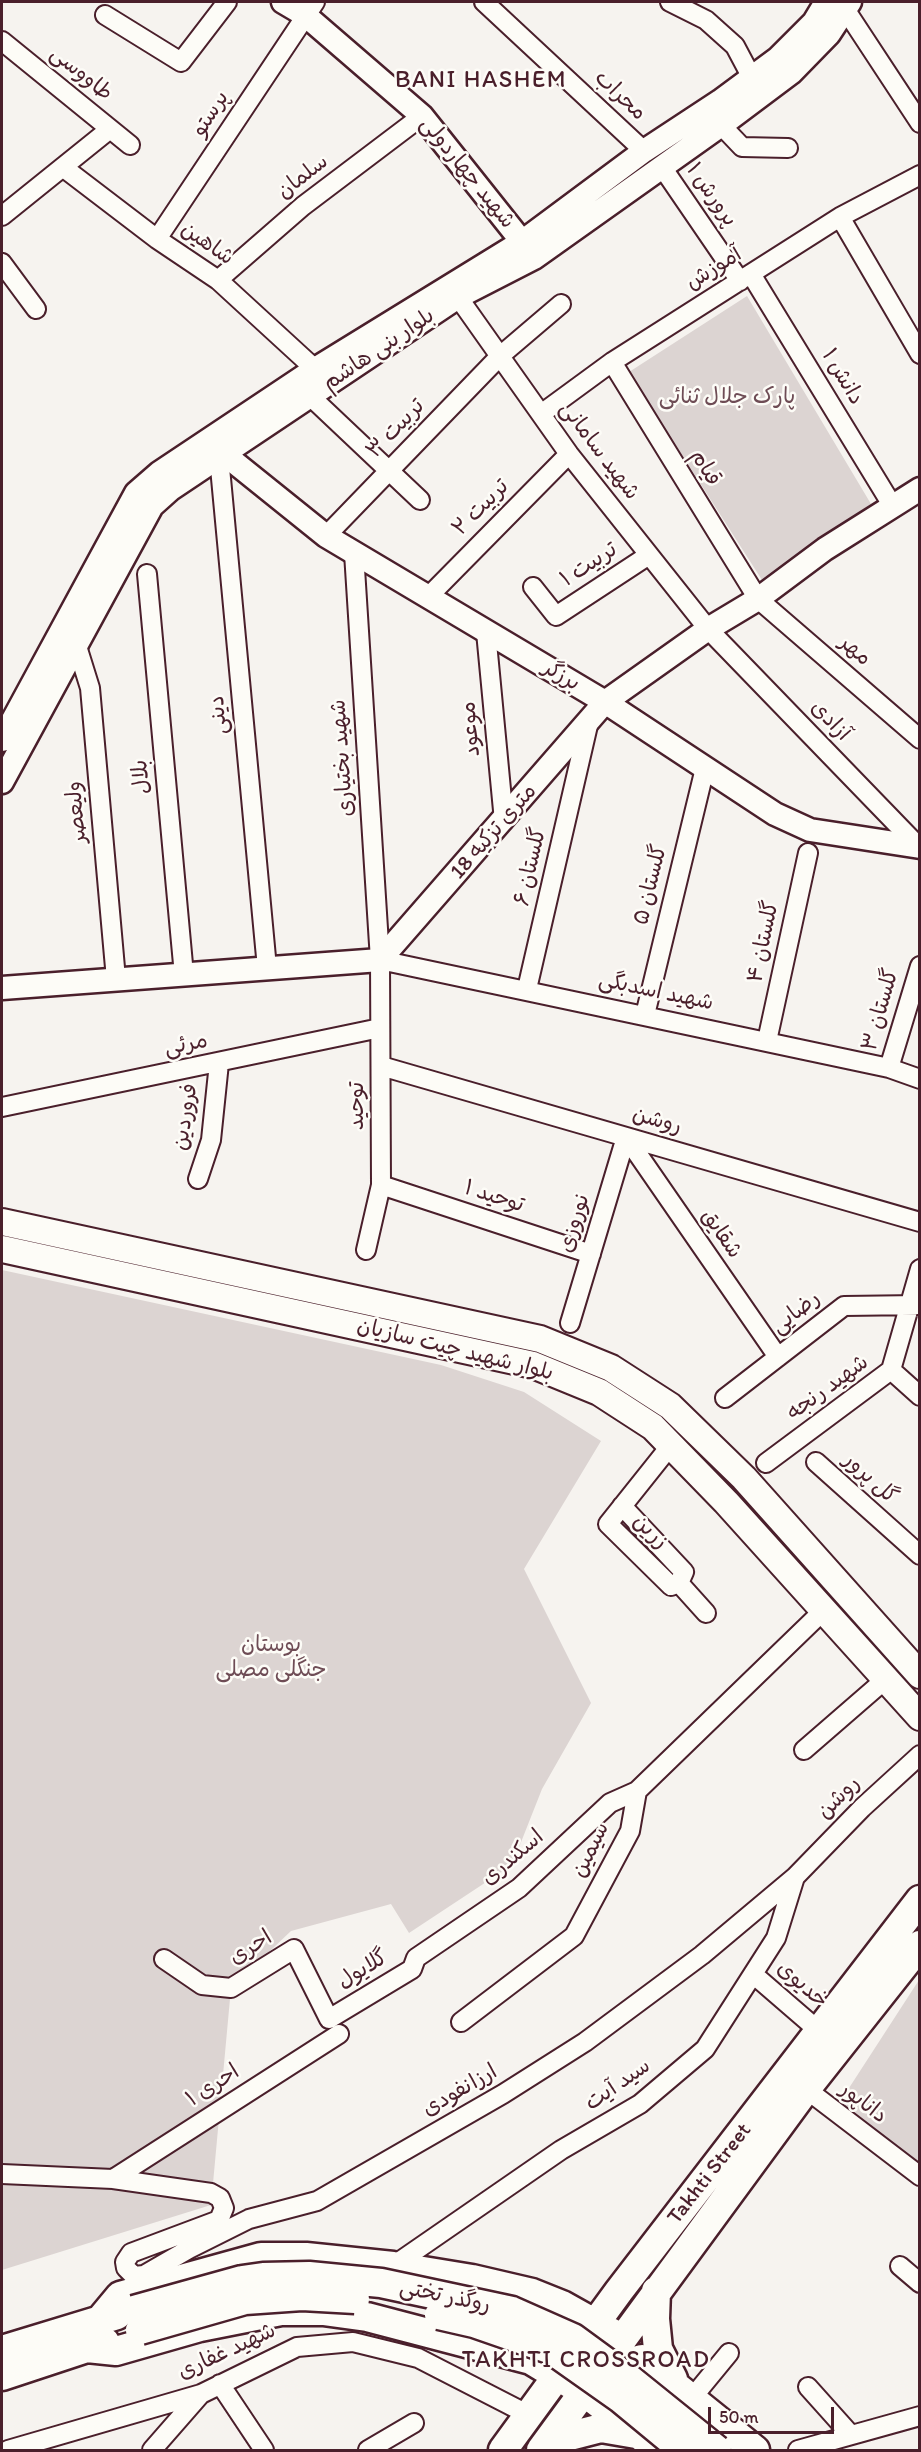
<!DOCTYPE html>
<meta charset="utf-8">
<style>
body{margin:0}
#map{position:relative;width:921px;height:2452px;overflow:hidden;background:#f6f3ef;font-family:Itim,sans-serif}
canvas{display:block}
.frame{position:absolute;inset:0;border:3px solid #4a1f2b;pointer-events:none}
.scale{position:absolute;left:708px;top:2407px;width:126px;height:27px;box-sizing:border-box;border:3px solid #4a1f2b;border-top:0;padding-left:8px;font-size:18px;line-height:21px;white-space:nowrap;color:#4a1f2b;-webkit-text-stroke:4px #fdfcf7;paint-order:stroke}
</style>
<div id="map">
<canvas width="921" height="2452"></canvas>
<div class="frame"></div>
<div class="scale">50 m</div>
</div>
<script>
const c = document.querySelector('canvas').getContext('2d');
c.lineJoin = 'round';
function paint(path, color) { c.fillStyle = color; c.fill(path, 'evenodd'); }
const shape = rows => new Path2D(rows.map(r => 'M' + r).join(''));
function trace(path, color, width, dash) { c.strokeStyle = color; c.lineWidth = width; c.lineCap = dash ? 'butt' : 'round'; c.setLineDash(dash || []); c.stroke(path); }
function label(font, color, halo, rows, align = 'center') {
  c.font = font + ' Itim,"Playpen Sans Arabic",sans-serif'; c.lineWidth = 5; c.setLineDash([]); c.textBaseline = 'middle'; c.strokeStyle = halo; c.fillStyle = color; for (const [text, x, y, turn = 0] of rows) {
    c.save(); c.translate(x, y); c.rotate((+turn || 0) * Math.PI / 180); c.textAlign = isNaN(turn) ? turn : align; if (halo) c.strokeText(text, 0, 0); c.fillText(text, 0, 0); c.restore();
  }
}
const green = shape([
 [747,296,871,504,762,580,629,372],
 [2,1230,514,1338,599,1372,665,1414,727,1478,919,1693,919,1705,706,1463,672,1429,620,1391,532,1354,380,1319,2,1240],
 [2,1270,441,1365,524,1392,601,1441,524,1569,591,1703,542,1789,512,1865,409,1933,391,1904,291,1931,231,1988,211,2205,2,2270],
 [919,1980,919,2166,838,2105]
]);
const minor = shape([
 [484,2,644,151],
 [670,2,706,20,735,46,752,78],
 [845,9,920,123],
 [105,15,181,62,227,2],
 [2,41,130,145],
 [721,125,742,147,788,148],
 [662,167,740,281],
 [64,168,157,239,218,280,315,369],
 [2,216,110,129],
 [840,217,920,354],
 [157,239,315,2],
 [2,263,36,309],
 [751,274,892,505],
 [218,280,303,206,422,116],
 [458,297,569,454,708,629,919,847],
 [612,362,758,599,920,739],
 [310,396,420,500],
 [541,414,612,362,840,217,920,175],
 [219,457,267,968],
 [326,536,500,356,561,304],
 [354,553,380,960,381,1185,366,1250],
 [147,574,184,975],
 [533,587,556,616,649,555],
 [428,597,569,454],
 [486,632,504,821],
 [76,643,90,688,116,979],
 [380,960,889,1068,920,1079],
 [527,989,589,721],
 [645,1015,705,768],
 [767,1041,808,853],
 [381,1066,920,1222],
 [889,1068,920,966],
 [2,1107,380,1028],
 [626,1137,778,1357],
 [198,1179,211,1140,219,1063],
 [381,1185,591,1254],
 [570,1323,626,1137],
 [891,1370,920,1396],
 [725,1398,844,1306,919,1305],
 [671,1445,608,1524,671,1586,679,1583,706,1613],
 [816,1462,920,1555],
 [766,1463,891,1370,920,1269],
 [622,1506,684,1572,679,1583],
 [804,1750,887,1678],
 [164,1959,202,1985,231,1988,294,1949,329,2019,412,1969,416,1958,519,1888,610,1803,637,1791],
 [753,1974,819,2031],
 [461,2022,574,1936,630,1831,637,1791,824,1610],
 [806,2089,920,2176],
 [2,2174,113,2179,211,2193,220,2198,224,2208,219,2220,131,2253,125,2262,126,2268,134,2276,144,2275],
 [113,2179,339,2034],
 [393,2266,561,2150,640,2104,705,2049,776,1938,795,1877],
 [900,2266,920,2283],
 [129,2289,144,2275,189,2249,249,2219,317,2201,503,2094,585,2042,702,1955,795,1877,862,1808,920,1755],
 [220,2384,264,2450],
 [808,2387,851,2435],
 [692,2398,729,2353],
 [8,2450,201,2394,297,2347,353,2342,418,2358,529,2415],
 [152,2450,200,2395],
 [368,2450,414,2423],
 [798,2450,920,2416]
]);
const tertiary = shape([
 [283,2,305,15,422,116,531,253],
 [224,454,326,536,605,702,775,814,810,830,920,847],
 [2,740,136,493,159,473,315,369,523,241,644,151,720,101,778,58,814,22,826,2],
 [2,782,152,506,171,489,458,297,534,258,731,118,791,73,829,34,850,2],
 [2,988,380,960,605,702,708,629,758,599,825,549,920,489]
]);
const secondary = shape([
 [2,1222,540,1339,611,1368,670,1406,744,1478,920,1675],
 [2,1249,533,1365,599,1392,653,1427,726,1502,920,1717]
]);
const primary = shape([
 [656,2291,655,2319,658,2349,673,2379],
 [100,2320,120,2296,261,2257,306,2257,393,2266,472,2279,532,2293,562,2305,612,2333],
 [87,2348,116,2351,200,2327,281,2311,323,2311,367,2317,531,2360,584,2392,659,2450],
 [2,2350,117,2315],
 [2,2376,105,2342],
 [605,2386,617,2366,642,2359,755,2450],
 [544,2447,566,2437,601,2428,636,2434],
 [503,2450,619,2291,920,1900],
 [541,2450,806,2089,920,1945]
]);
const primaryBridge = shape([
 [134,2310,242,2280,263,2277,309,2276,381,2283,512,2311,573,2338,629,2379,717,2450],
 [439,2315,474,2323,552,2350,620,2398,683,2450],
 [140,2330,245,2300,302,2296,355,2299]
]);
const streetNames = [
 ["طاووسی",81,74,39],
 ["محراب",620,96,43],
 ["پرستو",211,114,-57],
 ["شهید چهاردولی",467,173,51],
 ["سلمان",303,177,-38],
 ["پرورش ۱",711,195,55],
 ["شاهین",207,244,35],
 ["آموزش",714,269,-32],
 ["بلوار بنی هاشم",379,350,-34],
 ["دانش ۱",842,377,59],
 ["تربیت ۳",396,429,-46],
 ["شهید سامانی",599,451,53],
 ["قیام",705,468,59],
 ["تربیت ۲",481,508,-45],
 ["تربیت ۱",589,565,-33],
 ["مهر",855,651,41],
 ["برزگر",561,676,31],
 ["دینی",219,715,-95],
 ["آزادی",830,721,46],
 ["موعود",471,729,-95],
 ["شهید بختیاری",343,758,-94],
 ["بلال",142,777,-95],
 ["ولیعصر",77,812,-95],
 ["18 متری تزکیه",494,832,-49],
 ["گلستان ۶",531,867,-77],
 ["گلستان ۵",651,885,-76],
 ["گلستان ۴",764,942,-78],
 ["شهید اسدبگی",656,992,12],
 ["گلستان ۳",881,1010,-74],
 ["مرئی",186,1045,-11],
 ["توحید",357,1106,-90],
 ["فروردین",186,1117,-81],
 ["روشن",657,1121,16],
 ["توحید ۱",494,1197,18],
 ["نوروزی",575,1223,-73],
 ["شقایق",721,1234,55],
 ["رضایی",796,1313,-38],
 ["بلوار شهید چیت سازیان",455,1350,14],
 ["شهید رنجه",828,1388,-36],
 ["گل پرور",870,1479,42],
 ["زرین",650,1532,44],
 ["روشن",839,1798,-45],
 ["سیمین",591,1850,-64],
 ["اسکندری",513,1858,-40],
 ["احری",251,1948,-32],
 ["گلایول",363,1970,-31],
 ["خدیوی",802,1985,41],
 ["سید آیت",618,2085,-35],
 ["احری ۱",213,2086,-33],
 ["ارزانفودی",460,2091,-30],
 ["داناپور",863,2103,37],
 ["Takhti Street",710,2174,-52],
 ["روگذر تختی",445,2297,12],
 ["شهید غفاری",227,2352,-25]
];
const parkNames = [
 ["پارک جلال ثنائی",727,397],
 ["بوستان",271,1645],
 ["جنگلی مصلی",271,1670]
];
const neighbourhoodNames = [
 ["BANI HASHEM",481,81],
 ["TAKHTI CROSSROAD",586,2361]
];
paint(green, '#dcd4d2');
trace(minor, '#4a1f2b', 22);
trace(tertiary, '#4a1f2b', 27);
trace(secondary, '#4a1f2b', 30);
trace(primary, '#4a1f2b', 33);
trace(minor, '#fdfcf7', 18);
trace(tertiary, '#fdfcf7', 22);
trace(secondary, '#fdfcf7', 26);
trace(primary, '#fdfcf7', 28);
trace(primaryBridge, '#4a1f2b', 33, []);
trace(primaryBridge, '#fdfcf7', 28);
label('22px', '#4a1f2b', '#fdfcf7', streetNames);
label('22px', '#6e4c55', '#fdfcf7', parkNames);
c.letterSpacing = '1.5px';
label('24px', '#4a1f2b', '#fdfcf7', neighbourhoodNames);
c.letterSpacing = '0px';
</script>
